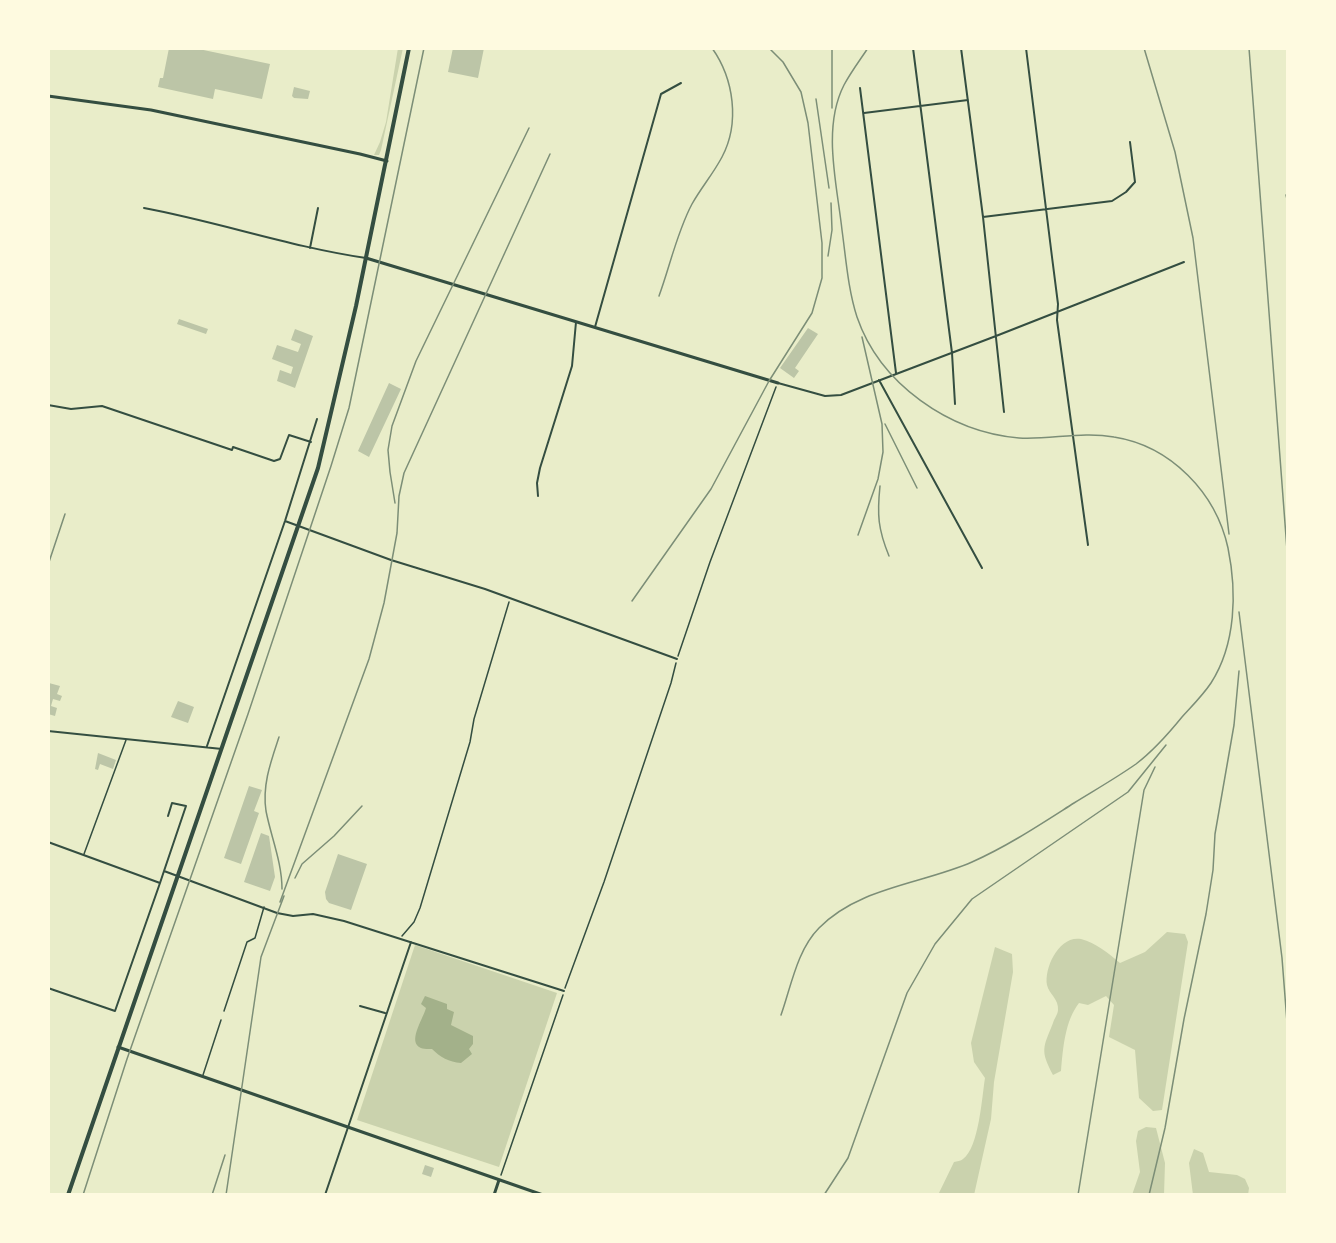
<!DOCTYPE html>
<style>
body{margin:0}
#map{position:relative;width:1336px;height:1243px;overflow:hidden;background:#e9edc9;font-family:"Crimson Pro",serif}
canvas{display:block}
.frame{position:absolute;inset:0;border:50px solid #fefae0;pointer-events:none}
</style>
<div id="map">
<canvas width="1336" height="1243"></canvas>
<div class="frame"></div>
</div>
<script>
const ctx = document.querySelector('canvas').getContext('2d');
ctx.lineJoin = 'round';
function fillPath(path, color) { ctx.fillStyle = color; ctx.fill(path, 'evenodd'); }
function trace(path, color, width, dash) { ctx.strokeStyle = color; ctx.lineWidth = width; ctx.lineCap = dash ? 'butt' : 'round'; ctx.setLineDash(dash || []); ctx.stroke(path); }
fillPath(new Path2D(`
 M 398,48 L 403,48 L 381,150 L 379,155 L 374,155 L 380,142 L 386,122 Z
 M 1167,932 L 1185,934 L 1188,942 L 1162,1110 L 1153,1111 L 1139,1098 L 1135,1050 L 1109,1037 L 1114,1005 L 1106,996 L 1088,1005 L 1079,1003 C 1065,1021 1063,1048 1061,1071 L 1053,1075 C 1040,1050 1043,1048 1053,1023 C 1054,1019 1058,1014 1058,1010 C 1059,999 1049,994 1047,985 C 1044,968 1059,935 1081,939 C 1096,943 1108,953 1120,963 L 1145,952 Z
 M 415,945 L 557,993 L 499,1167 L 357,1120 Z
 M 995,947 L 1012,954 L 1013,972 L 994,1082 L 991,1119 L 974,1195 L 938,1195 L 954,1162 C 957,1161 961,1161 963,1159 C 979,1148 982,1096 985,1078 L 974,1062 L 971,1043 Z
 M 1146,1127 L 1156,1128 L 1165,1163 L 1164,1195 L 1132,1195 L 1140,1172 L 1136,1141 L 1138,1131 Z
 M 1194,1149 L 1203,1153 L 1209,1172 L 1237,1175 L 1245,1179 L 1249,1188 L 1248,1195 L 1193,1195 L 1189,1163 Z`), '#cad2ad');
fillPath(new Path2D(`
 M 425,996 L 447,1004 L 447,1009 L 454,1012 L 451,1025 L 473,1036 L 473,1044 L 469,1049 L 472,1054 L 461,1063 C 449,1062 440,1057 432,1049 C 401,1051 422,1022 426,1008 L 421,1004 Z`), '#a3b18a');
fillPath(new Path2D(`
 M 169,48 L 194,48 L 270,64 L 262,99 L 215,89 L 213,99 L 158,87 L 160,78 L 163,78 Z
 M 453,48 L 484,48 L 478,78 L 448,72 Z
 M 294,87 L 310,91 L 308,99 L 294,98 L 292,96 Z
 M 179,319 L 208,329 L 206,334 L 177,324 Z
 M 808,328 L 818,334 L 795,368 L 799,371 L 794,378 L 780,368 Z
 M 295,329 L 313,336 L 295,388 L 277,381 L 280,370 L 291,374 L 293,367 L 272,359 L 277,345 L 298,352 L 301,344 L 291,340 Z
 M 389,383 L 401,389 L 369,457 L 358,451 Z
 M 49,683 L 60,686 L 57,694 L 62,696 L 60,701 L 53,699 L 51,706 L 57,708 L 55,716 L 48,714 Z
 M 178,701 L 194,707 L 188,723 L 171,717 Z
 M 98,753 L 116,760 L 113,769 L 100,764 L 98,770 L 95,769 Z
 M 249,786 L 262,790 L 254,811 L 259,813 L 241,864 L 224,858 Z
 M 261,833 L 269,836 L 275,877 L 270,891 L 244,882 Z
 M 338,854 L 367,864 L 351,910 L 329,903 L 326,899 L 325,892 Z
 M 425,1165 L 434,1168 L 431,1177 L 422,1174 Z`), '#bcc5a7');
trace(new Path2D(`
 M 678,656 L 710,562 L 776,387
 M 402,936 L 414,922 L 420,908 L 470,742 L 474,719 L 509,602
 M 565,988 L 604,882 L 671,683 L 676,663
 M 501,1175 L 563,995`), '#344e41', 1.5);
trace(new Path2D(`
 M 84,854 L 126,740
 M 224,1011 L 247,942 L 255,938 L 264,907
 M 203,1075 L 221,1020`), '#344e41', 1.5);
trace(new Path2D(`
 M 913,48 L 952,353 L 955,404
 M 961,48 L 983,217 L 1004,412
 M 1026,48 L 1052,257 L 1058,304 L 1057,320 L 1088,545
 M 860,88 L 896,373
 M 864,113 L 968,100
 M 144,208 C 219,222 291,247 366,258
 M 983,217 L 1112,201 L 1126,192 L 1135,182 L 1130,142
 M 310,248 L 318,208
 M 595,327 L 661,94 L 681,83
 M 879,380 L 982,568
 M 778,383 L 825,396 L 841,395 L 996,336 L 1184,262
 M 48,405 L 71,409 L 102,406 L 232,450 L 233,447 L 274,461 L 280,459 L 289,435 L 311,442
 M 538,496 L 537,483 L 540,468 L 572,366 L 576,322
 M 285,521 L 391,560 L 485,589 L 677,659
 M 48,731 L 222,749
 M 207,746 L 285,521 L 317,419
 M 48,842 L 160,883 L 164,871 L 277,913 L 293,916 L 313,914 L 344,921 L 564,991
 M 164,871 L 186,806 L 172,803 L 168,816
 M 48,988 L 115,1011 L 160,883
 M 360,1006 L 385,1013
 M 325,1195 L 411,942`), '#344e41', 2);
trace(new Path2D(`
 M 366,258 L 778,383
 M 118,1047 L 543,1195
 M 494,1195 L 499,1180`), '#344e41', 3);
trace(new Path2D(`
 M 48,96 L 151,110 L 360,154 L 387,161`), '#344e41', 3);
trace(new Path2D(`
 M 68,1195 L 318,468 L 356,306 L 409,48`), '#344e41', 4);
trace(new Path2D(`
 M 83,1195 L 127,1059 L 248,714 L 331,466 L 349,408 L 424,48`), '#7c8e77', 1.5);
trace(new Path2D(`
 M 832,48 L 832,108
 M 1144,48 L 1175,152 L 1193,238 L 1229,534
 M 1249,48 L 1288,563
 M 816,99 L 829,188
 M 1286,195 L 1288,203
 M 828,256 L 832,230 L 831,203
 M 659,296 C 670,266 677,232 692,204 C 701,188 713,174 722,157 C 740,123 734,79 712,48
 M 885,424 L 917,488
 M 880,486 C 877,515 878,529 889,556
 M 395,503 L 390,472 L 388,450 L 392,426 L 416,361 L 529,128
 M 858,535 L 878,479 L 883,452 L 882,424 L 862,337
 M 48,565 L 65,514
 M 632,601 L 711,489 L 769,381 L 812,313 L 822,278 L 822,243 L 808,123 L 801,92 L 783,62 L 769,48
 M 1239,612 L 1282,958 L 1288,1035
 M 279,737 C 271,761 262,785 266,811 C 271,837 282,862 282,889
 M 295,878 L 302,864 L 334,836 L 362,806
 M 280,902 L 369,659 L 384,603 L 397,533 L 399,496 L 404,473 L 550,154
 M 781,1015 C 791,987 797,950 819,928 C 859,887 922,884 972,862 C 1008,846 1041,824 1074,803 C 1095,790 1116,778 1136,764 C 1153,751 1169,733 1182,717 C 1192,706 1203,695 1211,683 C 1236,644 1237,592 1228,548 C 1216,493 1171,446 1114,437 C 1082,431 1050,440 1019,438 C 949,432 880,384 857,317 C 848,289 846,259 842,230 C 837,184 822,128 844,85 C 851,72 860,60 868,48
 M 212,1195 L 225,1155
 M 226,1195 L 261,957 L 284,896
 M 824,1195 L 848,1158 L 907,993 L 935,944 L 972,899 L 1128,792 L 1166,745
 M 1078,1195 L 1144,790 L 1155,767
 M 1149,1195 L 1165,1128 L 1184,1019 L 1206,914 L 1213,870 L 1215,834 L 1234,725 L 1239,671`), '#7c8e77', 1.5);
</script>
